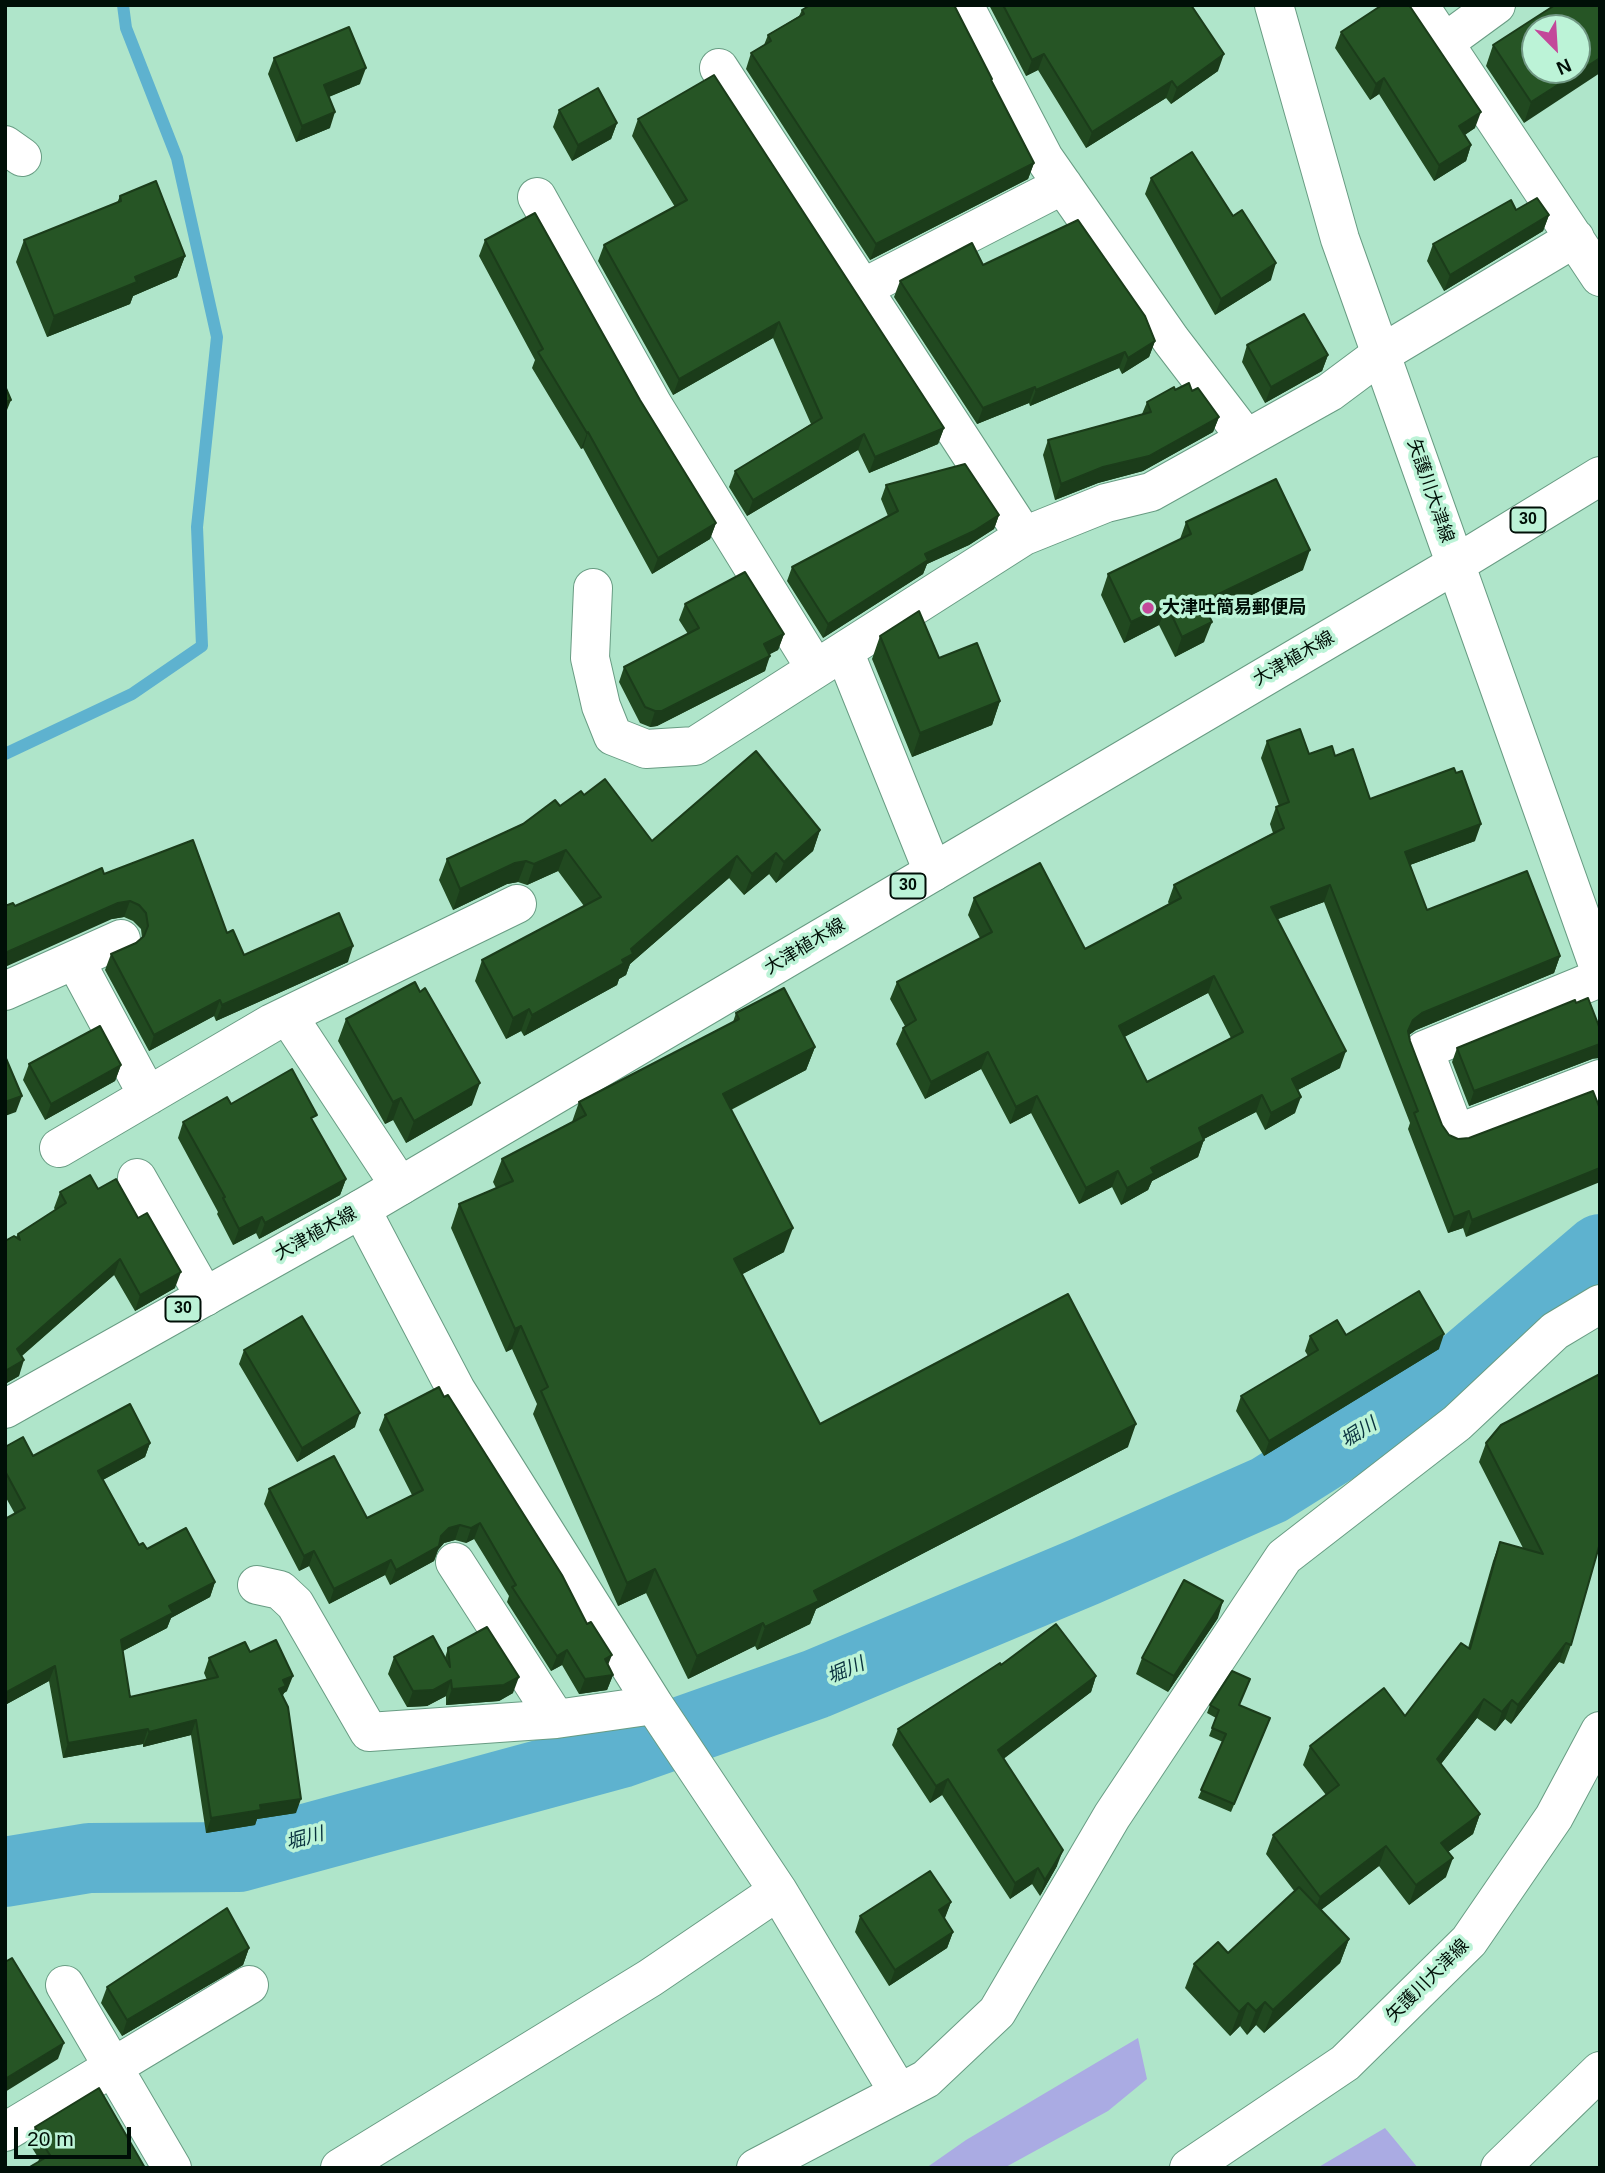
<!DOCTYPE html>
<meta charset="utf-8">
<style>
body{margin:0}
#map{position:relative;width:1605px;height:2173px;overflow:hidden;background:#afe5ca;font-family:Helvetica,sans-serif}
canvas{display:block}
.frame{position:absolute;inset:0;border:7px solid #000f07;pointer-events:none}
.north{position:absolute;left:1521px;top:14px;width:70px;height:70px;box-sizing:border-box;background:#bcf3d7;border:2px solid #719884;border-radius:50%;rotate:156deg;font-size:19px;font-weight:700;line-height:28px;text-align:center;color:#000f07}
.north::after{content:'';display:block;margin:auto;width:24px;height:32px;background:#c3489a;clip-path:polygon(50% 0,100% 100%,50% 72%,0 100%)}
.scale{position:absolute;left:14px;top:2127px;width:117px;height:32px;box-sizing:border-box;border:4px solid #000f07;border-top:0;padding-left:9px;font-size:21px;line-height:24px;white-space:nowrap;color:#000f07;-webkit-text-stroke:5px #bcf3d7;paint-order:stroke}
</style>
<div id="map">
<canvas width="1605" height="2173"></canvas>
<div class="frame"></div>
<div class="north">N</div>
<div class="scale">20 m</div>
</div>
<script>
const ctx = document.querySelector('canvas').getContext('2d');
ctx.lineJoin = 'round';
function fillPath(path, color) { ctx.fillStyle = color; ctx.fill(path, 'evenodd'); }
function trace(path, color, width, dash) { ctx.strokeStyle = color; ctx.lineWidth = width; ctx.lineCap = dash ? 'butt' : 'round'; ctx.setLineDash(dash || []); ctx.stroke(path); }
function drawText(font, color, halo, rows, align = 'center') {
  ctx.font = font + ' Helvetica,"Noto Sans JP",sans-serif'; ctx.lineWidth = 7; ctx.setLineDash([]); ctx.textBaseline = 'middle'; ctx.strokeStyle = halo; ctx.fillStyle = color; for (const [text, x, y, turn = 0] of rows) {
    ctx.save(); ctx.translate(x, y); ctx.rotate((+turn || 0) * Math.PI / 180); ctx.textAlign = isNaN(turn) ? turn : align; if (halo) ctx.strokeText(text, 0, 0); ctx.fillText(text, 0, 0); ctx.restore();
  }
}
fillPath(new Path2D(`
 M 1138,2038 L 1147,2079 L 1108,2111 L 1004,2168 L 926,2168 L 966,2140 Z
 M 1385,2128 L 1418,2168 L 1317,2168 Z`), '#aaabe3');
trace(new Path2D(`
 M 5,754 L 132,694 L 202,646 L 197,527 L 217,337 L 177,158 L 126,28 L 123,5`), '#5eb2cf', 12);
trace(new Path2D(`
 M 5,1872 L 89,1858 L 239,1857 L 621,1753 L 816,1684 L 1086,1571 L 1269,1490 L 1452,1375 L 1600,1249`), '#5eb2cf', 70);
const minor = new Path2D(`
 M 964,5 L 1044,158 L 1171,340 L 1246,438
 M 1419,5 L 1600,277
 M 1444,43 L 1496,5
 M 719,68 L 1024,536
 M 5,145 L 22,157
 M 537,197 L 653,405 L 815,668
 M 861,289 L 1063,185
 M 593,588 L 590,658 L 601,706 L 613,736 L 646,749 L 695,746 L 1024,536 L 1106,503 L 1151,492 L 1330,392 L 1381,354 L 1575,238
 M 844,651 L 933,872
 M 75,960 L 148,1096
 M 1600,978 L 1424,1050 L 1456,1134 L 1600,1079
 M 5,991 L 121,939
 M 288,1016 L 400,1186
 M 59,1148 L 272,1023 L 517,904
 M 137,1178 L 205,1297
 M 361,1209 L 456,1390 L 654,1705 L 778,1891 L 899,2093
 M 455,1562 L 556,1719 L 654,1705
 M 257,1585 L 280,1590 L 295,1604 L 369,1732 L 556,1719
 M 65,1985 L 172,2168
 M 5,2132 L 249,1985
 M 340,2168 L 650,1978 L 778,1891
 M 756,2168 L 926,2079 L 997,2012 L 1112,1816 L 1284,1557 L 1457,1423 L 1555,1331 L 1600,1304
 M 1500,2168 L 1600,2071`);
const major = new Path2D(`
 M 1274,5 L 1340,239 L 1600,971
 M 5,1409 L 361,1209 L 1456,564 L 1600,476
 M 1189,2168 L 1345,2063 L 1469,1941 L 1554,1817 L 1600,1731`);
trace(minor, '#689c83', 40);
trace(major, '#689c83', 40);
trace(minor, '#fff', 38);
trace(major, '#fff', 38);
fillPath(new Path2D(`
 M 989,5 L 1191,5 L 1218,71 L 1171,104 L 1166,98 L 1086,148 L 1038,70 L 1026,76 Z
 M 1600,5 L 1524,123 L 1486,66 L 1493,45 Z
 M 802,10 L 991,82 L 1034,163 L 1028,179 L 870,260 L 746,69 L 751,53 L 764,45 L 768,35 L 799,16 Z
 M 1341,32 L 1475,128 L 1465,135 L 1471,145 L 1466,161 L 1434,181 L 1379,94 L 1370,100 L 1335,48 Z
 M 274,58 L 360,84 L 329,97 L 330,128 L 296,142 L 268,74 Z
 M 559,110 L 617,123 L 611,139 L 572,161 L 553,127 Z
 M 638,119 L 944,428 L 938,444 L 869,473 L 858,450 L 747,516 L 729,487 L 735,471 L 811,424 L 773,338 L 673,395 L 598,261 L 604,245 L 675,207 L 632,136 Z
 M 1151,178 L 1233,216 L 1271,280 L 1215,315 L 1145,194 Z
 M 120,196 L 185,256 L 177,277 L 133,296 L 130,304 L 47,337 L 16,262 L 24,240 L 117,203 Z
 M 1516,210 L 1549,215 L 1543,231 L 1444,291 L 1427,261 L 1433,244 Z
 M 485,240 L 640,400 L 716,523 L 710,539 L 652,574 L 583,448 L 581,449 L 532,368 L 535,360 L 479,256 Z
 M 983,265 L 1155,341 L 1149,357 L 1122,374 L 1119,368 L 1030,406 L 1029,403 L 977,424 L 894,297 L 900,281 Z
 M 1247,345 L 1328,355 L 1322,371 L 1265,403 L 1242,362 Z
 M 1175,390 L 1192,391 L 1219,417 L 1213,432 L 1143,471 L 1098,483 L 1055,500 L 1043,455 L 1048,440 L 1142,414 L 1147,402 Z
 M 886,485 L 999,515 L 994,529 L 969,545 L 927,564 L 923,574 L 823,638 L 787,581 L 792,567 L 888,516 L 881,499 Z
 M 1186,522 L 1303,570 L 1209,616 L 1204,642 L 1175,657 L 1159,625 L 1124,643 L 1101,595 L 1108,574 L 1180,539 Z
 M 685,604 L 784,634 L 778,650 L 769,654 L 765,671 L 657,726 L 650,727 L 640,723 L 619,682 L 624,667 L 688,634 L 679,620 Z
 M 880,636 L 939,658 L 1000,701 L 992,725 L 912,757 L 872,659 Z
 M 1267,741 L 1309,754 L 1335,756 L 1370,799 L 1475,841 L 1410,865 L 1427,910 L 1560,956 L 1554,973 L 1416,1030 L 1409,1035 L 1410,1041 L 1442,1125 L 1449,1135 L 1458,1139 L 1469,1138 L 1593,1091 L 1466,1237 L 1463,1228 L 1448,1233 L 1408,1129 L 1410,1123 L 1324,902 L 1277,919 L 1340,1068 L 1298,1090 L 1295,1113 L 1265,1130 L 1256,1112 L 1204,1139 L 1198,1157 L 1152,1181 L 1148,1190 L 1121,1205 L 1112,1187 L 1079,1204 L 1031,1113 L 1010,1124 L 981,1069 L 925,1099 L 896,1044 L 903,1028 L 905,1026 L 890,999 L 897,982 L 980,938 L 968,915 L 974,898 L 1085,949 L 1169,904 L 1168,902 L 1174,885 L 1273,833 L 1270,824 L 1276,807 L 1279,806 L 1261,758 ZM 1208,993 L 1231,1038 L 1147,1082 L 1124,1037 Z
 M 584,795 L 652,841 L 820,830 L 813,851 L 776,883 L 769,874 L 744,895 L 729,878 L 630,964 L 626,975 L 619,979 L 617,985 L 524,1036 L 521,1031 L 506,1039 L 475,981 L 482,960 L 584,906 L 558,871 L 527,885 L 518,882 L 507,884 L 453,910 L 439,880 L 447,859 Z
 M 104,874 L 227,933 L 244,955 L 348,962 L 216,1021 L 214,1016 L 149,1051 L 105,970 L 111,954 L 136,943 L 142,938 L 141,929 L 133,921 L 124,917 L 112,919 L 15,906 Z
 M 1576,1003 L 1592,1059 L 1469,1106 L 1452,1062 L 1457,1048 Z
 M 736,1013 L 815,1047 L 806,1070 L 731,1110 L 784,1252 L 742,1274 L 820,1424 L 1128,1447 L 816,1609 L 810,1624 L 757,1650 L 755,1646 L 688,1679 L 646,1593 L 618,1606 L 533,1414 L 537,1404 L 512,1349 L 506,1352 L 451,1228 L 459,1204 L 496,1188 L 493,1182 L 502,1159 L 572,1122 L 579,1102 L 733,1022 Z
 M 346,1019 L 472,1105 L 406,1143 L 393,1120 L 385,1124 L 338,1041 Z
 M 29,1064 L 121,1065 L 115,1081 L 45,1120 L 23,1080 Z
 M 231,1104 L 314,1123 L 346,1179 L 340,1195 L 259,1239 L 256,1233 L 233,1245 L 217,1214 L 218,1212 L 178,1138 L 183,1122 Z
 M 98,1189 L 175,1288 L 135,1311 L 114,1275 L 22,1356 L 19,1376 L 5,1384 L 5,1241 L 16,1237 L 18,1234 L 55,1210 L 54,1208 L 60,1192 Z
 M 1346,1335 L 1439,1349 L 1264,1456 L 1236,1411 L 1241,1396 L 1308,1356 L 1305,1351 L 1310,1336 Z
 M 244,1350 L 355,1427 L 297,1462 L 239,1364 Z
 M 444,1397 L 608,1665 L 613,1675 L 607,1690 L 579,1694 L 562,1665 L 551,1671 L 507,1602 L 509,1596 L 474,1539 L 466,1543 L 455,1540 L 444,1543 L 438,1550 L 434,1561 L 390,1585 L 385,1575 L 329,1604 L 309,1566 L 299,1571 L 264,1504 L 269,1489 L 367,1518 L 412,1495 L 379,1430 L 385,1415 Z
 M 1501,1425 L 1571,1645 L 1564,1664 L 1559,1662 L 1511,1724 L 1505,1719 L 1495,1731 L 1477,1718 L 1441,1764 L 1480,1814 L 1473,1834 L 1448,1852 L 1446,1877 L 1409,1905 L 1379,1866 L 1321,1910 L 1349,1939 L 1340,1963 L 1264,2033 L 1256,2025 L 1247,2035 L 1240,2026 L 1230,2036 L 1185,1988 L 1194,1964 L 1228,1953 L 1295,1892 L 1266,1854 L 1273,1835 L 1326,1795 L 1303,1765 L 1310,1746 L 1405,1716 L 1468,1648 L 1493,1561 L 1500,1542 L 1523,1548 L 1479,1462 L 1486,1443 Z
 M 150,1443 L 145,1457 L 103,1480 L 139,1545 L 215,1582 L 210,1597 L 171,1618 L 167,1628 L 123,1651 L 130,1697 L 207,1680 L 204,1673 L 209,1658 L 250,1652 L 287,1691 L 284,1693 L 282,1696 L 296,1813 L 257,1819 L 255,1825 L 206,1833 L 191,1735 L 143,1747 L 143,1744 L 63,1758 L 49,1681 L 5,1705 L 5,1519 L 15,1514 L 5,1496 L 5,1447 L 33,1456 Z
 M 1218,1618 L 1168,1692 L 1136,1674 L 1142,1658 Z
 M 448,1648 L 513,1693 L 499,1701 L 446,1705 L 446,1696 L 427,1706 L 407,1707 L 388,1674 L 394,1657 L 445,1658 Z
 M 1001,1665 L 1096,1676 L 1091,1692 L 1004,1758 L 1057,1866 L 1040,1896 L 1032,1884 L 1010,1899 L 942,1795 L 930,1803 L 892,1745 L 898,1729 Z
 M 1210,1705 L 1239,1705 L 1267,1726 L 1231,1812 L 1198,1798 L 1223,1742 L 1209,1736 L 1216,1718 L 1207,1713 Z
 M 951,1902 L 944,1919 L 953,1932 L 947,1948 L 889,1986 L 855,1932 L 860,1916 Z
 M 249,1948 L 243,1965 L 122,2036 L 101,2003 L 107,1987 Z
 M 35,2127 L 145,2168 L 38,2162 L 39,2159 L 29,2143 Z`), '#214920');
fillPath(new Path2D(`
 M 1044,54 L 1038,70 L 1026,76 L 1032,60 Z
 M 1224,54 L 1218,71 L 1171,104 L 1177,88 Z
 M 1600,58 L 1600,73 L 1524,123 L 1531,102 Z
 M 366,68 L 360,84 L 318,101 L 324,85 Z
 M 1384,78 L 1379,94 L 1370,100 L 1376,84 Z
 M 1172,81 L 1166,98 L 1086,148 L 1092,132 Z
 M 335,112 L 330,128 L 296,142 L 302,126 Z
 M 1481,112 L 1475,128 L 1453,142 L 1459,126 Z
 M 617,123 L 611,139 L 572,161 L 578,145 Z
 M 1471,145 L 1466,161 L 1434,181 L 1439,165 Z
 M 1034,163 L 1028,179 L 870,260 L 876,244 Z
 M 1549,215 L 1543,231 L 1444,291 L 1450,275 Z
 M 185,256 L 177,277 L 133,296 L 130,304 L 47,337 L 54,316 L 135,277 Z
 M 1276,263 L 1271,280 L 1215,315 L 1221,299 Z
 M 779,322 L 773,338 L 673,395 L 679,379 Z
 M 1155,341 L 1149,357 L 1122,374 L 1128,358 Z
 M 1125,352 L 1119,368 L 1030,406 L 1036,390 Z
 M 1328,355 L 1322,371 L 1265,403 L 1271,387 Z
 M 1035,387 L 1029,403 L 977,424 L 983,408 Z
 M 11,400 L 5,415 L 5,402 Z
 M 1219,417 L 1213,432 L 1143,471 L 1098,483 L 1055,500 L 1061,484 Z
 M 944,428 L 938,444 L 869,473 L 875,457 Z
 M 588,432 L 583,448 L 581,449 L 587,433 Z
 M 864,434 L 858,450 L 747,516 L 753,500 Z
 M 999,515 L 994,529 L 969,545 L 927,564 L 923,574 L 823,638 L 828,624 L 925,554 Z
 M 716,523 L 710,539 L 652,574 L 658,558 Z
 M 1310,550 L 1303,570 L 1195,622 L 1202,602 Z
 M 1167,605 L 1159,625 L 1124,643 L 1131,622 Z
 M 1212,622 L 1204,642 L 1175,657 L 1182,637 Z
 M 784,634 L 778,650 L 759,660 L 764,644 Z
 M 770,656 L 765,671 L 657,726 L 650,727 L 655,711 Z
 M 1000,701 L 992,725 L 912,757 L 920,733 Z
 M 1481,824 L 1475,841 L 1399,869 L 1405,852 Z
 M 820,830 L 813,851 L 776,883 L 784,862 Z
 M 566,850 L 558,871 L 527,885 L 534,864 Z
 M 776,853 L 769,874 L 744,895 L 752,874 Z
 M 737,856 L 729,878 L 630,964 L 626,975 L 619,979 L 617,985 L 524,1036 L 532,1015 L 622,960 L 631,949 Z
 M 526,861 L 518,882 L 507,884 L 453,910 L 460,889 L 515,863 Z
 M 1330,885 L 1324,902 L 1265,924 L 1271,907 Z
 M 130,901 L 124,917 L 112,919 L 5,967 L 5,953 L 118,903 Z
 M 353,946 L 348,962 L 216,1021 L 222,1005 Z
 M 1560,956 L 1554,973 L 1416,1030 L 1406,1037 L 1413,1020 L 1422,1013 Z
 M 1214,976 L 1208,993 L 1113,1043 L 1119,1026 Z
 M 220,1000 L 214,1016 L 149,1051 L 154,1035 Z
 M 529,1009 L 521,1031 L 506,1039 L 513,1018 Z
 M 1597,1044 L 1600,1044 L 1600,1058 L 1592,1059 L 1469,1106 L 1474,1091 Z
 M 815,1047 L 806,1070 L 714,1118 L 723,1094 Z
 M 1346,1051 L 1340,1068 L 1286,1096 L 1292,1079 Z
 M 988,1052 L 981,1069 L 925,1099 L 931,1082 Z
 M 121,1065 L 115,1081 L 45,1120 L 51,1104 Z
 M 480,1083 L 472,1105 L 406,1143 L 414,1121 Z
 M 1262,1095 L 1256,1112 L 1192,1145 L 1199,1128 Z
 M 22,1096 L 16,1112 L 5,1116 L 5,1102 Z
 M 1037,1096 L 1031,1113 L 1010,1124 L 1016,1107 Z
 M 1301,1097 L 1295,1113 L 1265,1130 L 1271,1113 Z
 M 401,1098 L 393,1120 L 385,1124 L 393,1102 Z
 M 1204,1140 L 1198,1157 L 1152,1181 L 1148,1190 L 1121,1205 L 1127,1188 L 1151,1168 Z
 M 1600,1168 L 1600,1182 L 1466,1237 L 1472,1220 Z
 M 1118,1171 L 1112,1187 L 1079,1204 L 1086,1188 Z
 M 346,1179 L 340,1195 L 259,1239 L 265,1223 Z
 M 1469,1211 L 1463,1228 L 1448,1233 L 1454,1217 Z
 M 262,1217 L 256,1233 L 233,1245 L 239,1229 Z
 M 793,1228 L 784,1252 L 726,1283 L 734,1259 Z
 M 120,1259 L 114,1275 L 11,1365 L 17,1349 Z
 M 181,1272 L 175,1288 L 135,1311 L 140,1295 Z
 M 521,1326 L 512,1349 L 506,1352 L 515,1329 Z
 M 1444,1334 L 1439,1349 L 1264,1456 L 1269,1441 Z
 M 24,1360 L 19,1376 L 5,1384 L 5,1371 Z
 M 360,1413 L 355,1427 L 297,1462 L 302,1448 Z
 M 1136,1424 L 1128,1447 L 816,1609 L 810,1624 L 757,1650 L 765,1627 L 814,1591 Z
 M 150,1443 L 145,1457 L 93,1485 L 98,1471 Z
 M 480,1523 L 474,1539 L 466,1543 L 471,1528 Z
 M 460,1525 L 455,1540 L 444,1543 L 438,1550 L 434,1561 L 390,1585 L 396,1570 L 441,1536 L 449,1528 Z
 M 314,1551 L 309,1566 L 299,1571 L 304,1556 Z
 M 391,1560 L 385,1575 L 329,1604 L 334,1589 Z
 M 655,1569 L 646,1593 L 618,1606 L 627,1583 Z
 M 215,1582 L 210,1597 L 171,1618 L 167,1628 L 115,1655 L 121,1640 L 169,1606 Z
 M 1223,1601 L 1218,1618 L 1168,1692 L 1174,1676 Z
 M 763,1623 L 755,1646 L 688,1679 L 697,1656 Z
 M 1566,1643 L 1559,1662 L 1511,1724 L 1518,1705 Z
 M 567,1650 L 562,1665 L 551,1671 L 557,1656 Z
 M 612,1655 L 606,1670 L 605,1659 Z
 M 55,1666 L 49,1681 L 5,1705 L 5,1693 Z
 M 613,1675 L 607,1690 L 579,1694 L 585,1679 Z
 M 293,1676 L 287,1691 L 284,1693 L 281,1700 L 274,1704 L 283,1680 Z
 M 1096,1676 L 1091,1692 L 993,1767 L 998,1750 Z
 M 519,1677 L 513,1693 L 499,1701 L 446,1705 L 452,1689 Z
 M 451,1680 L 446,1696 L 427,1706 L 407,1707 L 413,1691 Z
 M 1484,1699 L 1477,1718 L 1430,1778 L 1437,1759 Z
 M 1512,1700 L 1505,1719 L 1495,1731 L 1502,1712 Z
 M 196,1720 L 191,1735 L 143,1747 L 149,1732 Z
 M 148,1729 L 143,1744 L 63,1758 L 68,1743 Z
 M 948,1779 L 942,1795 L 930,1803 L 936,1786 Z
 M 301,1799 L 296,1813 L 257,1819 L 255,1825 L 206,1833 L 211,1818 L 260,1805 Z
 M 1480,1814 L 1473,1834 L 1434,1862 L 1441,1843 Z
 M 1386,1846 L 1379,1866 L 1313,1916 L 1320,1897 Z
 M 1063,1850 L 1057,1866 L 1040,1896 L 1045,1880 Z
 M 1453,1858 L 1446,1877 L 1409,1905 L 1416,1885 Z
 M 1038,1868 L 1032,1884 L 1010,1899 L 1015,1883 Z
 M 951,1902 L 945,1918 L 933,1926 L 939,1910 Z
 M 953,1932 L 947,1948 L 889,1986 L 895,1970 Z
 M 1349,1939 L 1340,1963 L 1264,2033 L 1273,2010 Z
 M 249,1948 L 243,1965 L 122,2036 L 127,2020 Z
 M 1265,2002 L 1256,2025 L 1247,2035 L 1256,2011 Z
 M 1248,2003 L 1240,2026 L 1230,2036 L 1239,2012 Z
 M 64,2043 L 58,2059 L 5,2092 L 5,2079 Z`), '#1b3c1a');
const building = new Path2D(`
 M 810,5 L 954,5 L 992,79 L 991,80 L 1034,163 L 876,244 L 751,53 L 771,41 L 768,35 L 804,14 L 802,10 Z
 M 1003,5 L 1191,5 L 1224,54 L 1177,88 L 1172,81 L 1092,132 L 1044,54 L 1032,60 Z
 M 1382,5 L 1409,5 L 1481,112 L 1459,126 L 1471,145 L 1439,165 L 1384,78 L 1376,84 L 1341,32 Z
 M 1555,5 L 1600,5 L 1600,58 L 1531,102 L 1493,45 ZM 1535,28 L 1577,28 L 1577,70 L 1535,70 Z
 M 349,27 L 366,68 L 324,85 L 335,112 L 302,126 L 274,58 Z
 M 714,75 L 944,428 L 875,457 L 864,434 L 753,500 L 735,471 L 822,418 L 779,322 L 679,379 L 604,245 L 687,200 L 638,119 Z
 M 598,88 L 617,123 L 578,145 L 559,110 Z
 M 1192,152 L 1233,216 L 1242,210 L 1276,263 L 1221,299 L 1151,178 Z
 M 156,181 L 185,256 L 135,277 L 137,282 L 54,316 L 24,240 L 121,201 L 120,196 Z
 M 1537,198 L 1549,215 L 1450,275 L 1433,244 L 1511,200 L 1516,210 Z
 M 535,213 L 640,400 L 716,523 L 658,558 L 588,432 L 587,433 L 538,352 L 543,349 L 485,240 Z
 M 1078,220 L 1145,316 L 1155,341 L 1128,358 L 1125,352 L 1036,390 L 1035,387 L 983,408 L 900,281 L 972,243 L 983,265 Z
 M 1304,314 L 1328,355 L 1271,387 L 1247,345 Z
 M 1189,383 L 1192,391 L 1198,388 L 1219,417 L 1149,456 L 1103,467 L 1061,484 L 1048,440 L 1151,412 L 1147,402 L 1174,387 L 1175,390 Z
 M 5,386 L 11,400 L 5,402 Z
 M 965,464 L 999,515 L 974,531 L 925,554 L 928,560 L 828,624 L 792,567 L 898,511 L 886,485 Z
 M 1276,479 L 1310,550 L 1202,602 L 1212,622 L 1182,637 L 1167,605 L 1131,622 L 1108,574 L 1191,534 L 1186,522 Z
 M 745,572 L 784,634 L 764,644 L 770,656 L 662,711 L 655,711 L 645,707 L 624,667 L 699,628 L 685,604 Z
 M 919,611 L 939,658 L 977,643 L 1000,701 L 920,733 L 880,636 Z
 M 1300,729 L 1309,754 L 1332,746 L 1335,756 L 1353,749 L 1370,799 L 1454,768 L 1456,773 L 1462,771 L 1481,824 L 1405,852 L 1427,910 L 1527,871 L 1560,956 L 1422,1013 L 1413,1020 L 1408,1031 L 1410,1041 L 1442,1125 L 1449,1135 L 1458,1139 L 1469,1138 L 1593,1091 L 1600,1109 L 1600,1168 L 1472,1220 L 1469,1211 L 1454,1217 L 1414,1113 L 1418,1111 L 1330,885 L 1271,907 L 1346,1051 L 1292,1079 L 1301,1097 L 1271,1113 L 1262,1095 L 1199,1128 L 1204,1140 L 1151,1168 L 1154,1173 L 1127,1188 L 1118,1171 L 1086,1188 L 1037,1096 L 1016,1107 L 988,1052 L 931,1082 L 903,1028 L 916,1020 L 897,982 L 992,932 L 974,898 L 1040,863 L 1085,949 L 1181,898 L 1174,885 L 1284,828 L 1276,807 L 1289,802 L 1267,741 ZM 1214,976 L 1243,1032 L 1147,1082 L 1119,1026 Z
 M 756,751 L 820,830 L 784,862 L 776,853 L 752,874 L 737,856 L 631,949 L 633,954 L 622,960 L 624,963 L 532,1015 L 529,1009 L 513,1018 L 482,960 L 601,897 L 566,850 L 534,864 L 526,861 L 515,863 L 460,889 L 447,859 L 523,824 L 555,800 L 560,806 L 581,791 L 584,795 L 605,779 L 652,841 Z
 M 193,840 L 227,933 L 233,930 L 244,955 L 339,913 L 353,946 L 222,1005 L 220,1000 L 154,1035 L 111,954 L 136,943 L 144,936 L 148,926 L 146,913 L 139,905 L 130,901 L 118,903 L 5,953 L 5,906 L 13,903 L 15,906 L 102,868 L 104,874 Z
 M 415,982 L 420,992 L 425,988 L 480,1083 L 414,1121 L 401,1098 L 393,1102 L 346,1019 Z
 M 784,988 L 815,1047 L 723,1094 L 793,1228 L 734,1259 L 820,1424 L 1068,1294 L 1136,1424 L 814,1591 L 819,1601 L 765,1627 L 763,1623 L 697,1656 L 655,1569 L 627,1583 L 541,1391 L 548,1387 L 521,1326 L 515,1329 L 459,1204 L 513,1181 L 502,1159 L 586,1115 L 579,1102 L 739,1019 L 736,1013 Z
 M 1588,998 L 1600,1029 L 1600,1044 L 1474,1091 L 1457,1048 L 1575,1000 L 1576,1003 Z
 M 100,1026 L 121,1065 L 51,1104 L 29,1064 Z
 M 5,1056 L 22,1096 L 5,1102 Z
 M 292,1069 L 317,1115 L 311,1118 L 346,1179 L 265,1223 L 262,1217 L 239,1229 L 223,1198 L 225,1197 L 183,1122 L 227,1097 L 231,1104 Z
 M 90,1175 L 98,1189 L 116,1179 L 138,1218 L 147,1213 L 181,1272 L 140,1295 L 120,1259 L 17,1349 L 24,1360 L 5,1371 L 5,1241 L 14,1236 L 20,1240 L 18,1234 L 66,1203 L 60,1192 Z
 M 1419,1291 L 1444,1334 L 1269,1441 L 1241,1396 L 1318,1350 L 1310,1336 L 1337,1320 L 1346,1335 Z
 M 302,1316 L 360,1413 L 302,1448 L 244,1350 Z
 M 1600,1374 L 1600,1543 L 1571,1645 L 1566,1643 L 1518,1705 L 1512,1700 L 1502,1712 L 1484,1699 L 1437,1759 L 1480,1814 L 1441,1843 L 1453,1858 L 1416,1885 L 1386,1846 L 1320,1897 L 1273,1835 L 1339,1785 L 1310,1746 L 1384,1688 L 1405,1716 L 1461,1643 L 1470,1649 L 1500,1542 L 1543,1554 L 1486,1443 L 1501,1425 Z
 M 439,1387 L 444,1397 L 448,1395 L 562,1575 L 587,1624 L 591,1622 L 612,1655 L 605,1659 L 613,1675 L 585,1679 L 567,1650 L 557,1656 L 512,1587 L 516,1585 L 480,1523 L 471,1528 L 460,1525 L 449,1528 L 441,1536 L 439,1546 L 396,1570 L 391,1560 L 334,1589 L 314,1551 L 304,1556 L 269,1489 L 334,1456 L 367,1518 L 423,1490 L 385,1415 Z
 M 130,1404 L 150,1443 L 98,1471 L 139,1545 L 143,1543 L 147,1549 L 186,1528 L 215,1582 L 169,1606 L 173,1613 L 121,1640 L 130,1697 L 218,1677 L 209,1658 L 245,1642 L 250,1652 L 276,1640 L 293,1676 L 283,1680 L 286,1686 L 279,1689 L 288,1707 L 301,1799 L 260,1805 L 261,1810 L 211,1818 L 196,1720 L 149,1732 L 148,1729 L 68,1743 L 55,1666 L 5,1693 L 5,1519 L 25,1508 L 5,1471 L 5,1447 L 23,1437 L 33,1456 Z
 M 1184,1580 L 1223,1601 L 1174,1676 L 1142,1658 Z
 M 1056,1624 L 1096,1676 L 998,1750 L 1063,1850 L 1045,1880 L 1038,1868 L 1015,1883 L 948,1779 L 936,1786 L 898,1729 L 1000,1663 L 1001,1665 Z
 M 487,1627 L 519,1677 L 504,1685 L 452,1689 L 451,1680 L 433,1690 L 413,1691 L 394,1657 L 433,1636 L 450,1667 L 448,1648 Z
 M 1232,1671 L 1250,1679 L 1239,1705 L 1270,1718 L 1234,1804 L 1201,1790 L 1226,1734 L 1212,1728 L 1219,1710 L 1210,1705 Z
 M 930,1871 L 951,1902 L 939,1910 L 953,1932 L 895,1970 L 860,1916 Z
 M 1299,1887 L 1349,1939 L 1273,2010 L 1265,2002 L 1256,2011 L 1248,2003 L 1239,2012 L 1194,1964 L 1218,1942 L 1228,1953 Z
 M 227,1908 L 249,1948 L 127,2020 L 107,1987 Z
 M 12,1958 L 64,2043 L 5,2079 L 5,1962 Z
 M 99,2088 L 145,2168 L 28,2168 L 50,2155 L 44,2146 L 46,2144 L 35,2127 Z`);
fillPath(building, '#265525');
trace(building, '#1b3c1a', 2);
for (const [x, y, r, color] of [
 [1148,608,7,"#c3489a"]
]) { const dot = new Path2D(); dot.arc(x, y, r, 0, 2 * Math.PI); ctx.fillStyle = color; ctx.fill(dot); trace(dot, '#bcf3d7', 2.5); }
for (const [x, y, w] of [
 [1528,520,35],
 [908,886,35],
 [183,1309,35]
]) { const box = new Path2D(); box.roundRect(x - w / 2, y - 12.5, w, 25, 5); ctx.fillStyle = '#bcf3d7'; ctx.fill(box); trace(box, '#000f07', 2); }
drawText('bold 16px', '#000f07', null, [
 ["30",1528,520],
 ["30",908,886],
 ["30",183,1309]
]);
drawText('18px', '#000f07', '#bcf3d7', [
 ["矢護川大津線",1430,491,71],
 ["大津植木線",1294,659,-30],
 ["大津植木線",805,947,-31],
 ["大津植木線",316,1234,-29],
 ["矢護川大津線",1428,1981,-45]
]);
drawText('bold 18px', '#000f07', '#bcf3d7', [
 ["大津吐簡易郵便局",1162,608]
], 'left');
drawText('italic 19px', '#0a323f', '#bcf3d7', [
 ["堀川",1359,1433,-32],
 ["堀川",846,1671,-23],
 ["堀川",305,1839,-15]
]);
</script>
